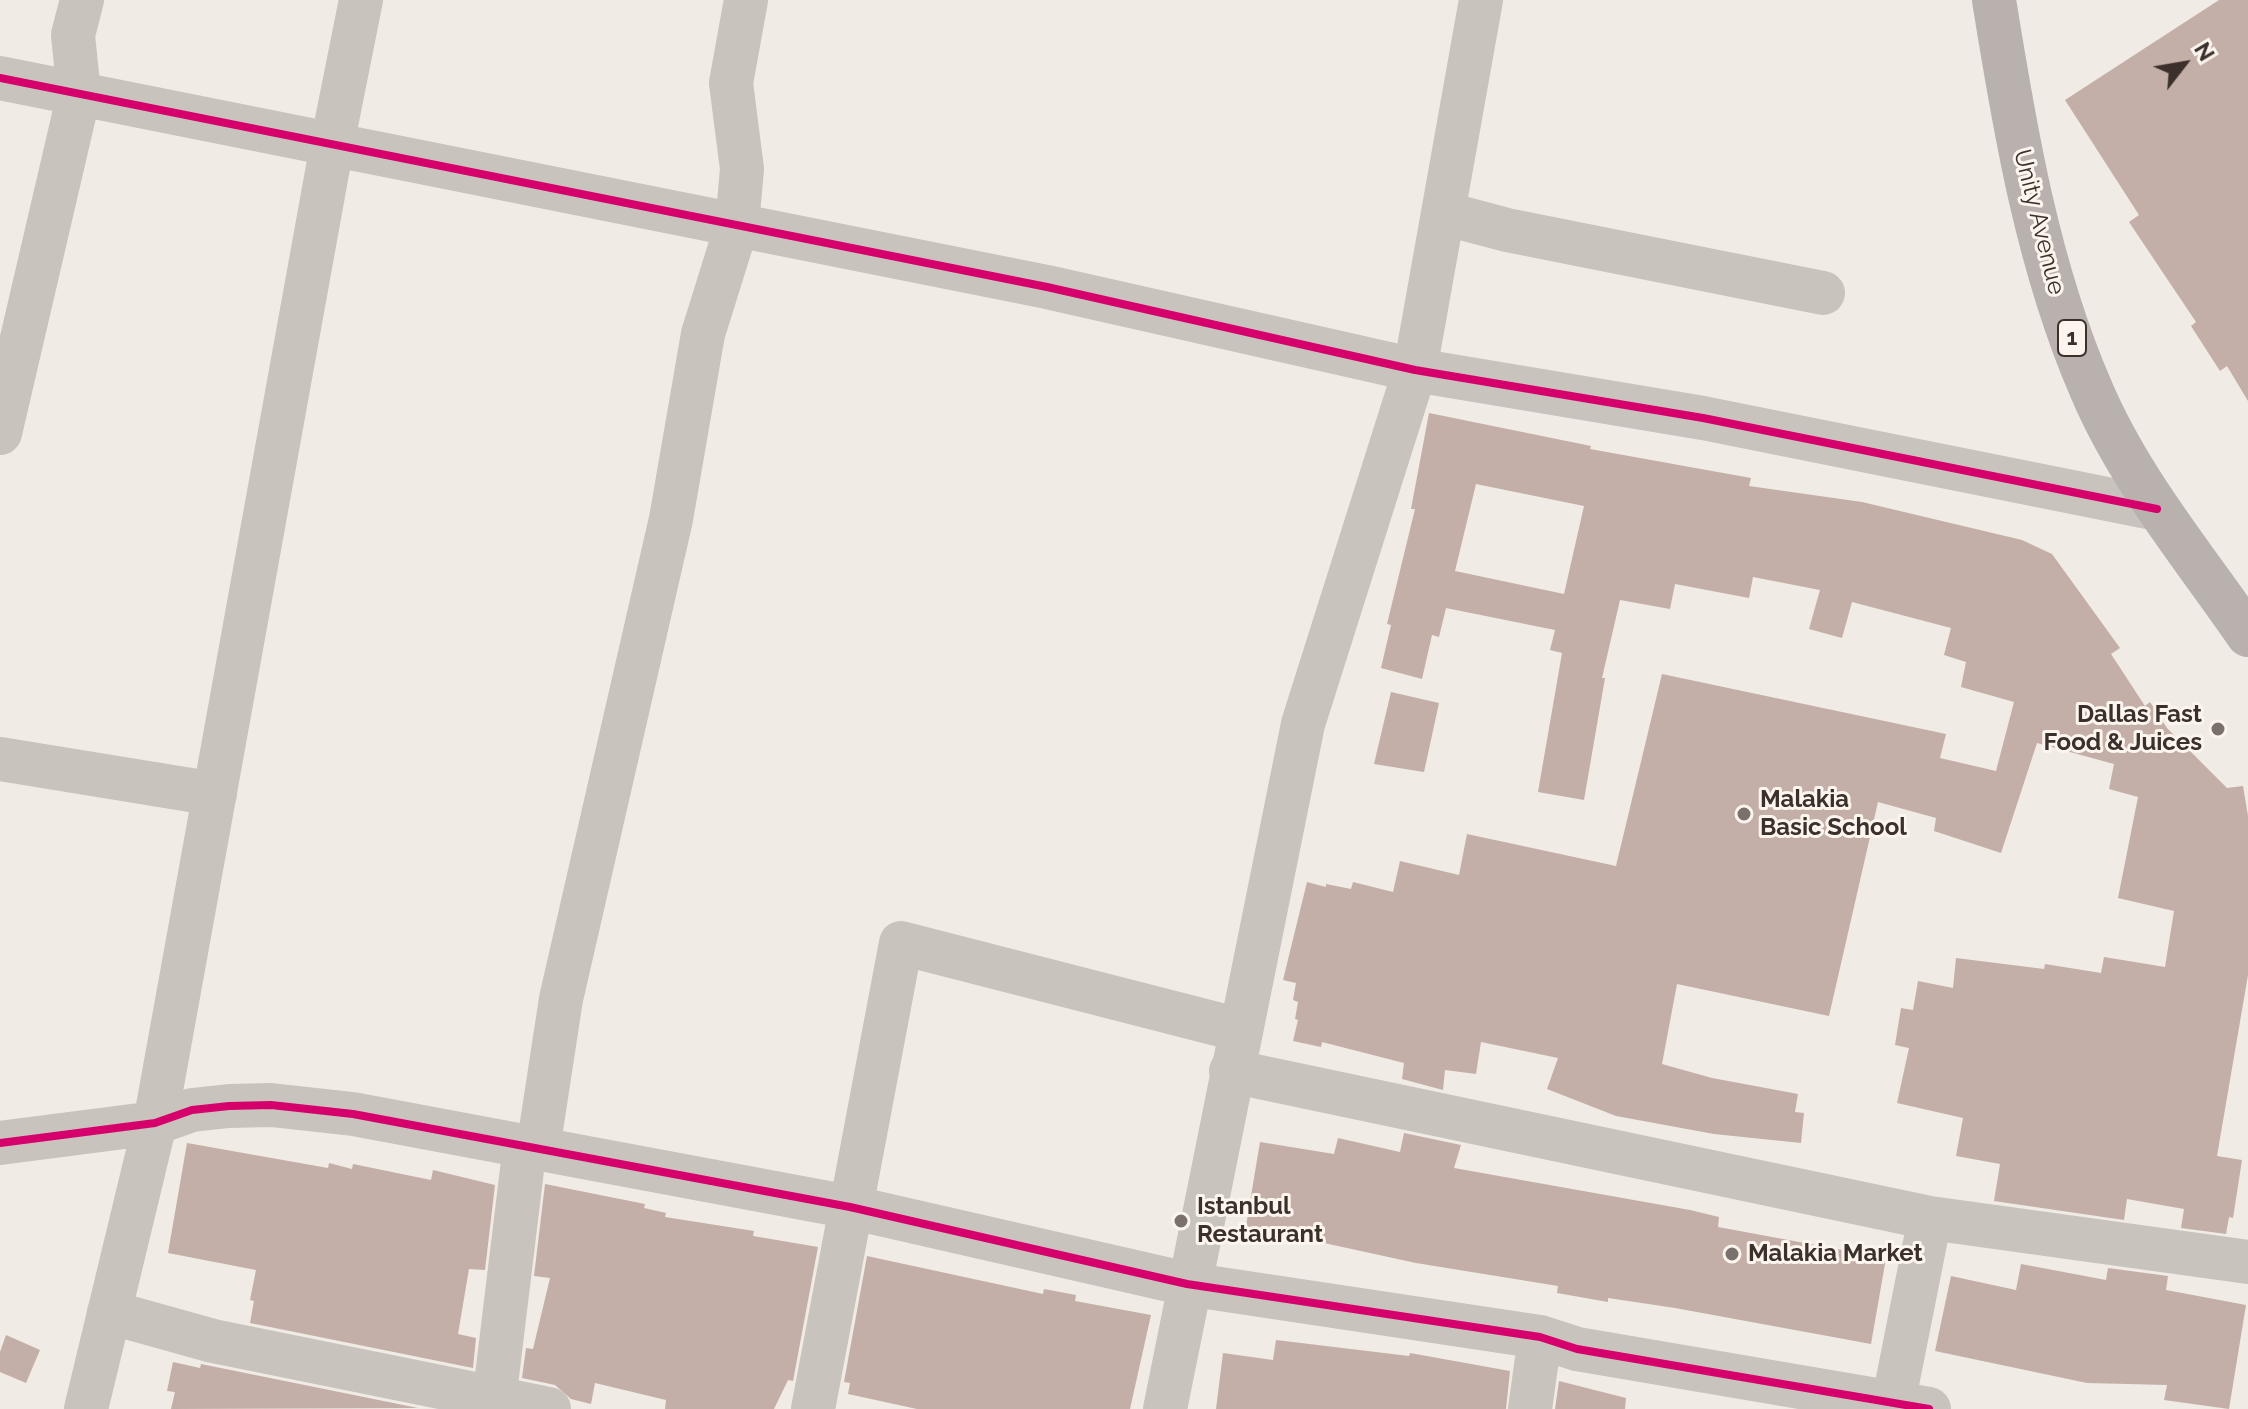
<!DOCTYPE html>
<style>
body{margin:0}
#map{position:relative;width:2248px;height:1409px;overflow:hidden;background:#f0ebe5;font-family:Raleway,sans-serif}
canvas{display:block}
.north{position:absolute;left:2144px;top:24px;width:80px;height:80px;-webkit-text-stroke:6px #fbf5ee;paint-order:stroke;rotate:59deg;font-size:22px;font-weight:700;line-height:32px;text-align:center;color:#3b302b}
.north::after{content:'';display:block;margin:auto;width:28px;height:36px;background:#3b302b;clip-path:polygon(50% 0,100% 100%,50% 72%,0 100%)}
</style>
<div id="map">
<canvas width="2248" height="1409"></canvas>
<div class="north">N</div>
</div>
<script>
const ctx = document.querySelector('canvas').getContext('2d');
ctx.lineJoin = 'round';
function fillPath(path, color) { ctx.fillStyle = color; ctx.fill(path, 'evenodd'); }
function trace(path, color, width, dash) { ctx.strokeStyle = color; ctx.lineWidth = width; ctx.lineCap = dash ? 'butt' : 'round'; ctx.setLineDash(dash || []); ctx.stroke(path); }
function drawText(font, color, halo, rows, align = 'center') {
  ctx.font = font + ' Raleway,sans-serif'; ctx.lineWidth = 6; ctx.setLineDash([]); ctx.textBaseline = 'middle'; ctx.strokeStyle = halo; ctx.fillStyle = color; for (const [text, x, y, turn = 0] of rows) {
    ctx.save(); ctx.translate(x, y); ctx.rotate((+turn || 0) * Math.PI / 180); ctx.textAlign = isNaN(turn) ? turn : align; if (halo) ctx.strokeText(text, 0, 0); ctx.fillText(text, 0, 0); ctx.restore();
  }
}
fillPath(new Path2D(`
 M 2219,0 L 2248,0 L 2248,401 L 2227,366 L 2220,371 L 2191,326 L 2196,322 L 2129,222 L 2139,215 L 2065,100 Z
 M 1429,413 L 1591,446 L 1590,449 L 1751,478 L 1749,486 L 1862,502 L 2022,540 L 2052,554 L 2120,648 L 2111,654 L 2145,706 L 2150,702 L 2167,728 L 2227,788 L 2243,786 L 2248,816 L 2248,975 L 2217,1156 L 2242,1160 L 2233,1218 L 2229,1217 L 2226,1234 L 2181,1228 L 2184,1209 L 2127,1199 L 2124,1220 L 1994,1201 L 2000,1164 L 1956,1156 L 1963,1118 L 1897,1103 L 1909,1048 L 1895,1045 L 1901,1008 L 1913,1010 L 1918,981 L 1953,988 L 1956,958 L 2044,969 L 2045,964 L 2101,973 L 2104,957 L 2165,967 L 2174,911 L 2118,898 L 2138,797 L 2109,789 L 2114,764 L 2037,743 L 2001,853 L 1934,831 L 1936,818 L 1878,802 L 1829,1016 L 1677,984 L 1662,1064 L 1712,1078 L 1798,1094 L 1795,1112 L 1804,1113 L 1801,1143 L 1714,1134 L 1616,1116 L 1547,1089 L 1558,1058 L 1481,1042 L 1476,1074 L 1445,1070 L 1443,1090 L 1402,1079 L 1404,1063 L 1322,1042 L 1321,1047 L 1293,1041 L 1298,1020 L 1295,1019 L 1298,1002 L 1293,1000 L 1296,983 L 1283,980 L 1307,882 L 1326,887 L 1326,884 L 1351,889 L 1353,882 L 1393,892 L 1400,861 L 1459,875 L 1467,834 L 1616,866 L 1662,674 L 1946,734 L 1940,758 L 1996,771 L 2014,702 L 1961,687 L 1966,662 L 1944,655 L 1951,628 L 1852,602 L 1842,638 L 1809,629 L 1820,590 L 1753,577 L 1749,598 L 1675,584 L 1670,609 L 1620,600 L 1602,678 L 1605,678 L 1584,800 L 1538,792 L 1562,653 L 1550,650 L 1555,630 L 1446,608 L 1439,637 L 1432,635 L 1422,679 L 1381,668 L 1391,625 L 1387,624 L 1415,509 L 1411,509 ZM 1476,484 L 1584,506 L 1564,594 L 1455,571 Z
 M 1391,692 L 1439,703 L 1424,772 L 1374,764 Z
 M 1404,1133 L 1461,1145 L 1454,1168 L 1690,1210 L 1719,1217 L 1718,1227 L 1886,1258 L 1871,1344 L 1675,1308 L 1608,1298 L 1608,1302 L 1557,1293 L 1558,1286 L 1416,1263 L 1301,1238 L 1245,1232 L 1260,1142 L 1334,1154 L 1338,1138 L 1400,1152 Z
 M 187,1143 L 328,1168 L 329,1163 L 352,1169 L 353,1164 L 431,1180 L 433,1170 L 495,1185 L 485,1270 L 469,1269 L 458,1334 L 476,1338 L 473,1368 L 250,1323 L 254,1301 L 250,1300 L 256,1270 L 168,1253 Z
 M 545,1184 L 645,1204 L 644,1208 L 666,1213 L 665,1217 L 754,1231 L 753,1236 L 818,1247 L 793,1381 L 788,1380 L 774,1409 L 665,1409 L 666,1400 L 595,1383 L 591,1404 L 571,1399 L 555,1385 L 522,1378 L 526,1348 L 533,1349 L 550,1278 L 534,1276 Z
 M 867,1256 L 1043,1294 L 1044,1289 L 1076,1295 L 1075,1301 L 1151,1315 L 1130,1409 L 917,1409 L 848,1394 L 850,1383 L 844,1382 Z
 M 2021,1264 L 2106,1280 L 2108,1268 L 2168,1276 L 2166,1290 L 2246,1305 L 2229,1409 L 2164,1400 L 2167,1385 L 2087,1383 L 1935,1351 L 1951,1276 L 2016,1290 Z
 M 6,1335 L 40,1350 L 26,1383 L 0,1372 L 0,1352 Z
 M 1276,1340 L 1409,1356 L 1410,1353 L 1510,1371 L 1506,1409 L 1216,1409 L 1223,1353 L 1273,1360 Z
 M 173,1362 L 200,1368 L 201,1364 L 418,1408 L 171,1409 L 175,1392 L 167,1391 Z
 M 1559,1381 L 1626,1398 L 1625,1409 L 1555,1409 Z`), '#c3afa7');
trace(new Path2D(`
 M 0,78 L 1047,287 L 1415,370 L 1703,418 L 2157,509
 M 1443,213 L 1507,230 L 1823,293
 M 0,433 L 79,94 L 73,35 L 82,0
 M 0,759 L 215,794
 M 1231,1071 L 1930,1218 L 2248,1262
 M 0,1143 L 155,1123 L 192,1110 L 229,1106 L 271,1105 L 353,1114 L 850,1207 L 1187,1284 L 1540,1337 L 1577,1349 L 1929,1409
 M 538,1149 L 561,999 L 671,519 L 703,334 L 737,225 L 742,169 L 731,83 L 746,0
 M 109,1312 L 213,1341 L 549,1409
 M 86,1409 L 155,1123 L 332,145 L 361,0
 M 493,1409 L 525,1145
 M 813,1409 L 901,943 L 1240,1030
 M 1165,1409 L 1303,724 L 1415,370 L 1481,0
 M 1530,1409 L 1540,1337
 M 1892,1409 L 1930,1218`), '#c9c3be', 44);
trace(new Path2D(`
 M 1994,0 C 2015,131 2038,267 2091,389 C 2129,479 2193,555 2248,635`), '#b8b1ad', 44);
trace(new Path2D(`
 M 0,78 L 1047,287 L 1415,370 L 1703,418 L 2157,509
 M 0,1143 L 155,1123 L 192,1110 L 229,1106 L 271,1105 L 353,1114 L 850,1207 L 1187,1284 L 1540,1337 L 1577,1349 L 1929,1409`), '#d6006c', 8);
for (const [x, y, r, color] of [
 [2218,729,8,"#7a716c"],
 [1744,814,8,"#7a716c"],
 [1181,1221,8,"#7a716c"],
 [1732,1254,8,"#7a716c"]
]) { const dot = new Path2D(); dot.arc(x, y, r, 0, 2 * Math.PI); ctx.fillStyle = color; ctx.fill(dot); trace(dot, '#fbf5ee', 3); }
for (const [x, y, w] of [
 [2072,338,28]
]) { const box = new Path2D(); box.roundRect(x - w / 2, y - 18, w, 36, 6); ctx.fillStyle = '#fbf5ee'; ctx.fill(box); trace(box, '#3b302b', 2); }
drawText('bold 22px', '#3b302b', null, [
 ["1",2072,338]
]);
drawText('24px', '#3b302b', '#fbf5ee', [
 ["Unity Avenue",2039,222,76]
]);
drawText('bold 24px', '#3b302b', '#fbf5ee', [
 ["Dallas Fast",2202,715,"right"],
 ["Food & Juices",2202,743,"right"],
 ["Malakia",1760,800],
 ["Basic School",1760,828],
 ["Istanbul",1197,1207],
 ["Restaurant",1197,1235],
 ["Malakia Market",1748,1254]
], 'left');
</script>
